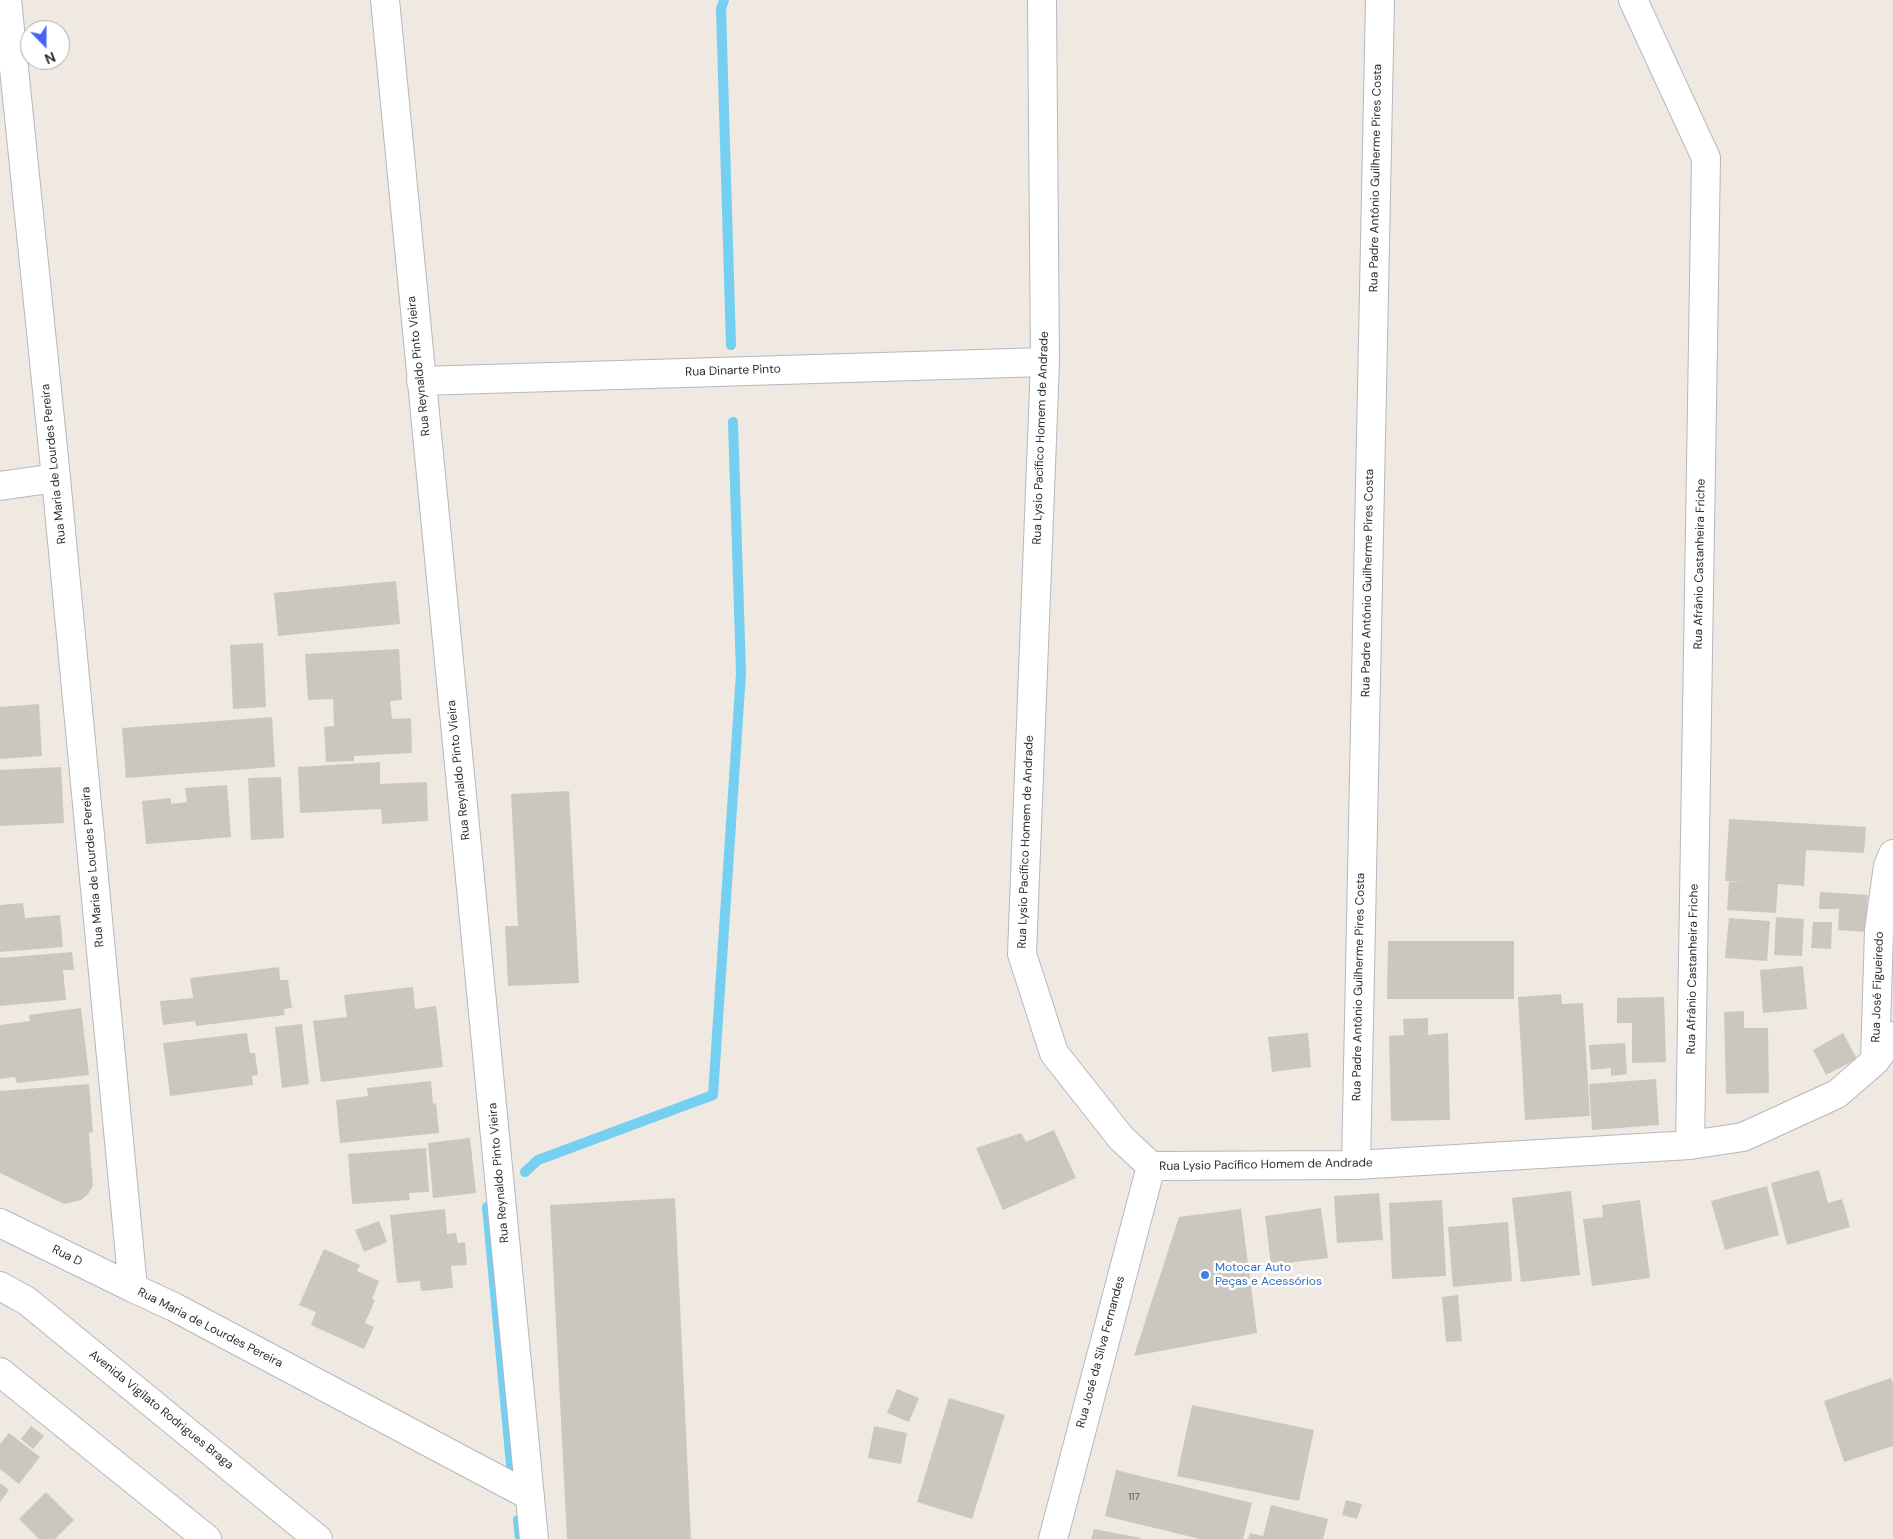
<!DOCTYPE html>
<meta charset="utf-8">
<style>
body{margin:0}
#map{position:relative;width:1893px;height:1539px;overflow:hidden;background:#efe9e1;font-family:"DM Sans",sans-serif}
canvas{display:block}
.north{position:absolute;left:20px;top:20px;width:50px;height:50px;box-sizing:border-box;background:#fff;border:1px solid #ababab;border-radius:50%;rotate:158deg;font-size:14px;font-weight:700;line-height:20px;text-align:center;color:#2e2e2e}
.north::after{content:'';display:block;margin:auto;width:18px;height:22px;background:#4264fb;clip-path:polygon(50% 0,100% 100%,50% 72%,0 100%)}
</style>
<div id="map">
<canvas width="1893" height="1539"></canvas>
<div class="north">N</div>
</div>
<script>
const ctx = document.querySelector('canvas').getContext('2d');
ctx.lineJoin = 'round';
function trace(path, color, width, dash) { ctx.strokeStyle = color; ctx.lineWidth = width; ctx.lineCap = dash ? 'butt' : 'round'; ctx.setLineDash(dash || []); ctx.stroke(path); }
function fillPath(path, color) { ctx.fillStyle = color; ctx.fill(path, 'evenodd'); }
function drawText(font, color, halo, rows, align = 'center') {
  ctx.font = font + ' "DM Sans",sans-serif'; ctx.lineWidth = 5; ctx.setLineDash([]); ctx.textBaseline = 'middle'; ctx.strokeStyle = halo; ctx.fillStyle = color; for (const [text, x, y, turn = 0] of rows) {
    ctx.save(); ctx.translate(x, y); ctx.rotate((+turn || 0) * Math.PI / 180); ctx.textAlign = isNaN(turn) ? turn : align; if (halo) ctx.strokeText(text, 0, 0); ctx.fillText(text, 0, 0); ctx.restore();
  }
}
trace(new Path2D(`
 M 724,0 L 721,9 L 731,345
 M 525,1172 L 538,1160 L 713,1095 L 741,673 L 733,422
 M 487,1207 L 511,1465
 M 518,1520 L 520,1539`), '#75cff0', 10);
fillPath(new Path2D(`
 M 396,581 L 400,624 L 278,636 L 274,593 Z
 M 263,643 L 266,707 L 233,709 L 230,645 Z
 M 399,649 L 402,700 L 390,701 L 392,719 L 411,718 L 412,753 L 354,756 L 354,761 L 326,762 L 324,727 L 334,726 L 333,699 L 308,700 L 305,654 Z
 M 39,704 L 42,756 L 0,759 L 0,707 Z
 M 272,717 L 275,767 L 126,778 L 122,728 Z
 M 380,762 L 380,784 L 427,782 L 428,821 L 382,824 L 381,809 L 300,813 L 298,767 Z
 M 61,767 L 64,823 L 0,826 L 0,770 Z
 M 281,777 L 284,838 L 251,840 L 248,778 Z
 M 227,785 L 231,837 L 146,844 L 142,801 L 171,798 L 171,804 L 187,802 L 185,788 Z
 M 569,791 L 579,983 L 508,986 L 505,926 L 518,926 L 511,794 Z
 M 1729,819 L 1866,827 L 1864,853 L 1806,850 L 1804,886 L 1778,884 L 1776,913 L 1727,910 L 1729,882 L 1746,882 L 1725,881 Z
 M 1820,892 L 1868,895 L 1865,932 L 1838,930 L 1839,909 L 1819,909 Z
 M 23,903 L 25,918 L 60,915 L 63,947 L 0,952 L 0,905 Z
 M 1776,917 L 1804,919 L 1802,956 L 1774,955 Z
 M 1729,918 L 1770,921 L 1767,961 L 1725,958 Z
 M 1813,922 L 1832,922 L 1831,949 L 1811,948 Z
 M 1388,941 L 1514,941 L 1514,999 L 1387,999 Z
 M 72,952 L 74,970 L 63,970 L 66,1000 L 0,1006 L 0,958 Z
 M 1803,966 L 1807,1009 L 1763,1013 L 1760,970 Z
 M 279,967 L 280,980 L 288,980 L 292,1008 L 284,1009 L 285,1015 L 196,1026 L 195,1021 L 163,1025 L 160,1001 L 193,998 L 190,978 Z
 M 413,987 L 415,1009 L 436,1006 L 443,1067 L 321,1082 L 313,1021 L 347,1017 L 344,995 Z
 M 1561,994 L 1562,1004 L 1583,1003 L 1590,1116 L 1525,1120 L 1518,997 Z
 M 1664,997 L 1666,1062 L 1632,1063 L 1632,1023 L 1617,1023 L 1617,998 Z
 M 81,1008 L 89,1075 L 17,1083 L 15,1077 L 0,1079 L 0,1025 L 30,1021 L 29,1015 Z
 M 1744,1011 L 1744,1028 L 1768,1028 L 1769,1093 L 1726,1094 L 1724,1012 Z
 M 1428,1018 L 1428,1035 L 1448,1033 L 1450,1120 L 1391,1121 L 1389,1036 L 1404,1035 L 1403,1019 Z
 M 302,1024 L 309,1084 L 282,1088 L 275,1027 Z
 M 247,1033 L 250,1053 L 255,1053 L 258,1075 L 252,1076 L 253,1085 L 170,1096 L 163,1043 Z
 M 1308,1033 L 1311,1067 L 1272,1072 L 1268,1037 Z
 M 1843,1033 L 1857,1059 L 1826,1075 L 1813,1050 Z
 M 1625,1043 L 1627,1074 L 1611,1076 L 1611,1068 L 1591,1070 L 1589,1045 Z
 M 1656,1079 L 1659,1125 L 1592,1130 L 1589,1084 Z
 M 431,1081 L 433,1104 L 436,1103 L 439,1133 L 340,1143 L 336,1100 L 368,1096 L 367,1088 Z
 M 89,1084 L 93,1132 L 89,1133 L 93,1186 L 88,1194 L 81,1200 L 64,1204 L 0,1173 L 0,1091 Z
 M 1054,1130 L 1076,1178 L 1003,1210 L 976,1148 L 1021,1133 L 1026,1142 Z
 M 470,1138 L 476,1193 L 433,1198 L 428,1143 Z
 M 426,1148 L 429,1192 L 409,1193 L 410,1200 L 352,1204 L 348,1154 Z
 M 1819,1170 L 1828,1203 L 1842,1199 L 1850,1227 L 1787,1245 L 1771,1183 Z
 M 1767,1186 L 1779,1235 L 1725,1250 L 1711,1201 Z
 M 1571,1191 L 1580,1275 L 1521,1282 L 1512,1198 Z
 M 1379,1193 L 1383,1240 L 1337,1243 L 1334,1196 Z
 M 675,1198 L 691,1539 L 567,1539 L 550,1205 Z
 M 1442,1200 L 1446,1276 L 1392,1279 L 1389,1203 Z
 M 1640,1200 L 1650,1278 L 1592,1286 L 1583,1219 L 1603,1217 L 1602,1205 Z
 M 1321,1208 L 1328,1258 L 1271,1265 L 1265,1216 Z
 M 445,1209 L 447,1234 L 456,1233 L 458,1243 L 465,1242 L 467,1265 L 451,1266 L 453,1288 L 421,1291 L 420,1281 L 397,1283 L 390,1215 Z
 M 1241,1209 L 1257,1333 L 1134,1356 L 1179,1217 Z
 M 379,1221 L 387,1242 L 364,1252 L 355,1230 Z
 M 1508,1222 L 1512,1281 L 1453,1287 L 1448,1227 Z
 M 324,1249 L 360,1265 L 357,1271 L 379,1281 L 372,1299 L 375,1300 L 365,1323 L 374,1327 L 364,1349 L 311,1325 L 316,1312 L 299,1305 Z
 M 1458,1295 L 1462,1341 L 1446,1342 L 1442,1297 Z
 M 1891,1378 L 1893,1383 L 1893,1446 L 1844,1462 L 1824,1401 Z
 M 897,1389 L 919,1398 L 909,1422 L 887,1413 Z
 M 949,1398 L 1005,1415 L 972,1519 L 917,1502 Z
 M 1192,1405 L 1314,1430 L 1299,1501 L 1177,1476 Z
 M 31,1426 L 44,1436 L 33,1449 L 21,1439 Z
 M 874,1426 L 907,1433 L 901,1464 L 868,1458 Z
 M 9,1433 L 40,1457 L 19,1484 L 0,1469 L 0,1444 Z
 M 1116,1470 L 1252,1503 L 1243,1539 L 1200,1539 L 1105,1516 Z
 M 0,1483 L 9,1490 L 0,1502 Z
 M 46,1492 L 74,1520 L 55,1539 L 39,1539 L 19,1519 Z
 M 1346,1500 L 1362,1504 L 1357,1519 L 1342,1515 Z
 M 1271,1505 L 1328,1519 L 1323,1539 L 1248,1539 L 1250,1533 L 1263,1536 Z
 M 1094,1529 L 1141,1538 L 1141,1539 L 1091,1539 Z`), '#cbc7bf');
const minor = new Path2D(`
 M 7,0 L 56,478 L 133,1288 L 174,1307 L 530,1496
 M 385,0 L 534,1539
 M 1042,0 L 1045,362 L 1022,954 L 1054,1053 L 1121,1138 L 1151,1166 L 1356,1165 L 1690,1145 L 1743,1137 L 1837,1094 L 1875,1061 L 1893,1036
 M 1633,0 L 1706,158 L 1690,1145
 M 421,381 L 1045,362
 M 0,486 L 56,478
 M 1875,1061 L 1879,930 L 1888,866 L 1893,854
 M 1356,1165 L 1380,0
 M 0,1223 L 133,1288
 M 1053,1539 L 1151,1166`);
const tertiary = new Path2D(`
 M 0,1286 L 27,1301 L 318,1539
 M 0,1372 L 207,1539`);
trace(minor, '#b4b7c1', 30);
trace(tertiary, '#b4b7c1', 30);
trace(minor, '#fff', 28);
trace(tertiary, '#fff', 28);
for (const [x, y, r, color] of [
 [1205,1275,5,"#3f7fe0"]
]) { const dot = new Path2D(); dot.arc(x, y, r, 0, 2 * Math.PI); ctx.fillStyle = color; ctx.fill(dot); trace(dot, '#fff', 2); }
drawText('10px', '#555452', null, [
 ["117",1134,1497]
]);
drawText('12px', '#2e2e2e', '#fff', [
 ["Rua Padre Antônio Guilherme Pires Costa",1376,178,-89],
 ["Rua Reynaldo Pinto Vieira",419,366,-96],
 ["Rua Dinarte Pinto",733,371,-2],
 ["Rua Lysio Pacífico Homem de Andrade",1041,438,-88],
 ["Rua Maria de Lourdes Pereira",54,464,-96],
 ["Rua Afrânio Castanheira Friche",1700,564,-89],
 ["Rua Padre Antônio Guilherme Pires Costa",1368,583,-89],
 ["Rua Reynaldo Pinto Vieira",459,770,-96],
 ["Rua Lysio Pacífico Homem de Andrade",1026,842,-88],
 ["Rua Maria de Lourdes Pereira",93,867,-95],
 ["Rua Afrânio Castanheira Friche",1693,969,-89],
 ["Rua Padre Antônio Guilherme Pires Costa",1359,987,-89],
 ["Rua José Figueiredo",1878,987,-88],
 ["Rua Lysio Pacífico Homem de Andrade",1266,1165,-1],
 ["Rua Reynaldo Pinto Vieira",499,1173,-95],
 ["Rua D",67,1256,26],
 ["Rua Maria de Lourdes Pereira",210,1328,27],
 ["Rua José da Silva Fernandes",1101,1352,-75],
 ["Avenida Vigilato Rodrigues Braga",161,1410,39]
]);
drawText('12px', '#366cbe', '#fff', [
 ["Motocar Auto",1215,1268],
 ["Peças e Acessórios",1215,1282]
], 'left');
</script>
